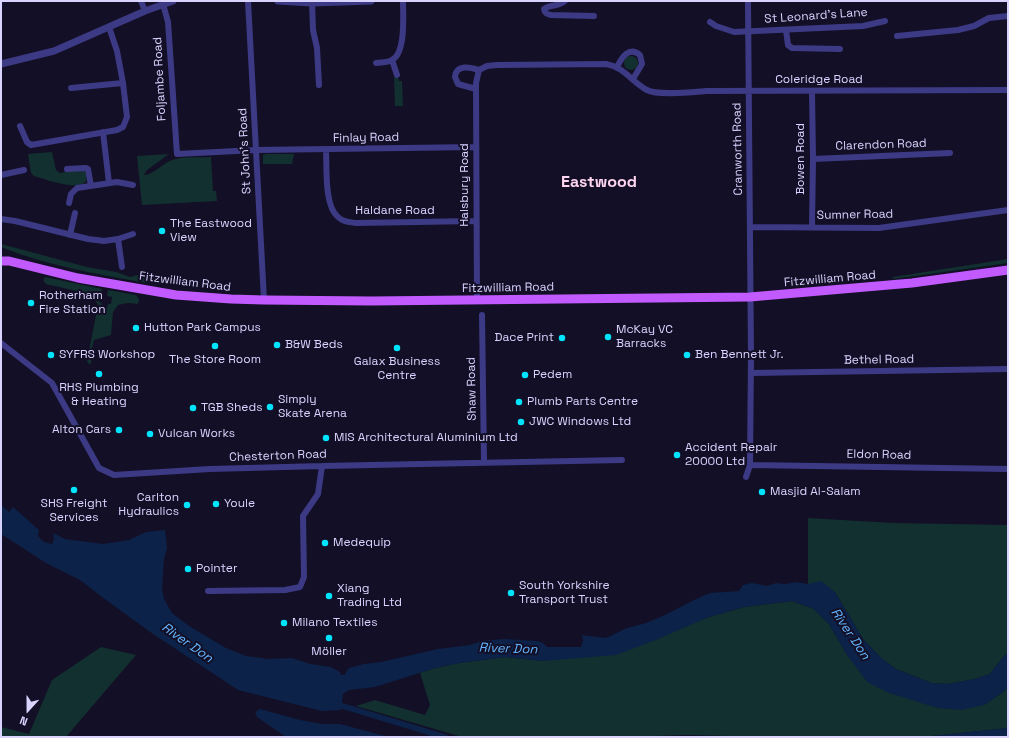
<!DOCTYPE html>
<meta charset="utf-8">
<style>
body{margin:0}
#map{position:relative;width:1009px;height:738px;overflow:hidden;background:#130f26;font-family:"Space Grotesk",sans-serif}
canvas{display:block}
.frame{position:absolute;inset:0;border:2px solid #d9d4ff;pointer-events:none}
.north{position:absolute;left:8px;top:690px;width:40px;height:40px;-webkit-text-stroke:3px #130f26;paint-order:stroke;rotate:201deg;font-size:11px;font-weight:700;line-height:16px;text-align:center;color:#d9d4ff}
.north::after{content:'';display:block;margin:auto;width:14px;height:18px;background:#d9d4ff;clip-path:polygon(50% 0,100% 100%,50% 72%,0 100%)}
</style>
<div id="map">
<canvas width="1009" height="738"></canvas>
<div class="frame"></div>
<div class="north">N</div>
</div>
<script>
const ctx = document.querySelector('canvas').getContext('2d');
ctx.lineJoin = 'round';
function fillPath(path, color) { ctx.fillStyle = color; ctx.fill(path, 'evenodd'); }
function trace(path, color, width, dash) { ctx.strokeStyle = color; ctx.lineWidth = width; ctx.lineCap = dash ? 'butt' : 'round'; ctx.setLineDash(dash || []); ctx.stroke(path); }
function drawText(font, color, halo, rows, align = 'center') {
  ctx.font = font + ' "Space Grotesk",sans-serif'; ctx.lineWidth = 4; ctx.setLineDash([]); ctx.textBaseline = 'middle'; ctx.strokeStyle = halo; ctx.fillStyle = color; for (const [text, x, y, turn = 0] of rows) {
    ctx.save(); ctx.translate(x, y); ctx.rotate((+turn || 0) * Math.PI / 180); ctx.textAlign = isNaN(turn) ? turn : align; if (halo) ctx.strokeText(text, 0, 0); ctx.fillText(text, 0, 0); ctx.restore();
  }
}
fillPath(new Path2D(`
 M624 63a7 7 0 1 1 14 0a7 7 0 1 1-14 0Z
 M 394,77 L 398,77 L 399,81 L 402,81 L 403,106 L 395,106 Z
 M 52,152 L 56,170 L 60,173 L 81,169 L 86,172 C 86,175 87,178 86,181 C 79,192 45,179 34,176 L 31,173 L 28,154 Z
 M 169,154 L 147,170 L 144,175 C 154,175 164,161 176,159 C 187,156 200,158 211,157 L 213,191 L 216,191 L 217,201 L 142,205 L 137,156 Z
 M 266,154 L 294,154 L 292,164 L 263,164 L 263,155 Z
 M 1,244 L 87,267 L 116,272 L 130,277 L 146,273 L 147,283 C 97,274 48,266 1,247 Z
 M 1008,259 L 1008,263 L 893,279 L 893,277 Z
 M 45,277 L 102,289 L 99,302 L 102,303 L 101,307 L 107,308 L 108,304 L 111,304 L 112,297 L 107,296 L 108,290 L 136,295 L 139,299 L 138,304 L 128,303 L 118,305 L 113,312 L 111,335 L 94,340 L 92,348 L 91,364 L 89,364 L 87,361 L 98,305 L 95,300 L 93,300 L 94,295 L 46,284 L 43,280 Z
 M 808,518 L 893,523 L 1008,525 L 1008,653 L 1003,657 L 990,674 L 975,679 L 948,684 L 931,683 L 896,669 L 881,658 L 863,639 L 835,592 L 808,584 Z
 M 792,601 L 814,609 L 829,624 L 847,655 L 914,700 L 938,708 L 984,705 L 1003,692 L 1008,687 L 1008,728 L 923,737 L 772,737 L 688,735 L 621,737 L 462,737 L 356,706 L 375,700 L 425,715 L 430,705 L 420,673 L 435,668 L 459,663 L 506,657 L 543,661 L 706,618 L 744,607 Z
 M 101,647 L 136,655 L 66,737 L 1,737 L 1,727 L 29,734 L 52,680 Z`), '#12302f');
fillPath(new Path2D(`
 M 1,505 L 9,512 L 13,507 L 39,530 L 38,536 L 44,542 L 52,544 L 54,539 L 53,533 L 65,539 L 103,544 L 129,540 L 146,532 L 165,530 L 167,548 L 164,559 L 162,588 L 164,599 L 172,613 L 189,626 L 226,648 L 246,656 L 269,659 L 292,658 L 310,664 L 331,667 L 340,672 L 341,675 L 344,675 L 349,668 L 364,664 L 381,662 L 438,649 L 470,645 L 482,641 L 504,639 L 537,641 L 543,643 L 547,647 L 581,647 L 583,641 L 582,635 L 606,638 L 627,628 L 646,623 L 663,616 L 696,599 L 710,593 L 739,591 L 743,585 L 752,583 L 767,586 L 776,583 L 785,584 L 795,582 L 808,584 L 821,581 L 835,592 L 863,639 L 881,658 L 896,669 L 931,683 L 948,684 L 975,679 L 990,674 L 1003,657 L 1008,653 L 1008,687 L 1003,692 L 984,705 L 961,710 L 938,708 L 889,693 L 867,682 L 847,655 L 829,624 L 814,609 L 792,601 L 744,607 L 706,618 L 656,640 L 616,655 L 543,661 L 506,657 L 459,663 L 435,668 L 375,687 L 349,690 L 343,694 L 341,710 L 322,711 L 238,690 L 150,632 L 102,597 L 80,580 L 46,563 L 1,534 Z
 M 260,709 L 300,720 L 322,724 L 340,724 L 389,737 L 286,737 L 257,717 L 255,712 Z
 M 1008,728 L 1008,737 L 923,737 Z`), '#0c2248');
trace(new Path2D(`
 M 336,704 L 445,737`), '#0c2248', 6);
trace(new Path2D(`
 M 141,1 L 145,11
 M 248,1 L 264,300
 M 312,1 L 313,30 L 317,48 L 319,85
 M 565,1 C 559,7 550,4 544,9 C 545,14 547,14 551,15 L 594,16
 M 163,4 L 168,22 L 177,154 L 256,150 L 476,147
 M 710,22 L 716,26 L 734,32 L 863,26 L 885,21
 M 786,30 L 788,45 L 792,48 L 840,49
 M 897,36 L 958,30 L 974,26 L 989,18 L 1008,16
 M 392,60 L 397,75
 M 376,63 C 381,62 387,63 392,60 C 406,53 403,15 403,1
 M 617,67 C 622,57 629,46 640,55 L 642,64 L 633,79
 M 71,88 L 123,83
 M 476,89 L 458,84 L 455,77 C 456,64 470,67 479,70 L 487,66 L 497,65 L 606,64 C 624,67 632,82 647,90 C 658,96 693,92 706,91 L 1008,90
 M 812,92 L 813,159 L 812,227
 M 20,126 L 27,142 L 31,145 L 117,130 L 123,127 L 127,117 L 123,83 L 117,51 L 109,27
 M 103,132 L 109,183
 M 326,150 C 327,167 324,206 338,217 C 343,222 349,222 356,223 L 476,221
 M 813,159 L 950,153
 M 67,169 L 86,168 L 88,169 L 91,186
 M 1,175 L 24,170
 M 69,203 L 71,194 L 77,188 L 117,182 L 133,185
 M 1,219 L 15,221 L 88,239 L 104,241 L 118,239 L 133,234
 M 750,227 L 879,228 L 1008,210
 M 70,235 L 75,213
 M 118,239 L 122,267
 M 477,300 L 476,83 L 479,70
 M 482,315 L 484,462
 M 1,343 L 52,383 L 99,468 L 114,475 L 210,469 L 322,466 L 622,460
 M 751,373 L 1008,369
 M 750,465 L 1008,469
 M 746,477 L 750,465 L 751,356 L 748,1
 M 208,591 L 285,590 L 300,587 L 304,577 L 303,516 L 318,494 L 322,466`), '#3d3a85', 6);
trace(new Path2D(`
 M 278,1 L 312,3 L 371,1
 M 1,64 L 54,51 L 145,11 L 173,1`), '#3d3a85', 7);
trace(new Path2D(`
 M 1,261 L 9,261 L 78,278 L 176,295 L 231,299 L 264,300 L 371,301 L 750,297 L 912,283 L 1008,270`), '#c25bff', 9);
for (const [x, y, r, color] of [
 [162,231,4,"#00e5ff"],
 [31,303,4,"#00e5ff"],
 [136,328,4,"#00e5ff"],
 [608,337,4,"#00e5ff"],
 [562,338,4,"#00e5ff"],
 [277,345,4,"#00e5ff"],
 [215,346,4,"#00e5ff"],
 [397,348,4,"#00e5ff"],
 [51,355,4,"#00e5ff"],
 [687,355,4,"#00e5ff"],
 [99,374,4,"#00e5ff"],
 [525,375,4,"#00e5ff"],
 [519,402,4,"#00e5ff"],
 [270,407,4,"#00e5ff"],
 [193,408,4,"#00e5ff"],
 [521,422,4,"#00e5ff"],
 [119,430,4,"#00e5ff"],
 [150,434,4,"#00e5ff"],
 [326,438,4,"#00e5ff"],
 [677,455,4,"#00e5ff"],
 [74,490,4,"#00e5ff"],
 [762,492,4,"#00e5ff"],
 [216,504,4,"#00e5ff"],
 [187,505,4,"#00e5ff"],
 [325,543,4,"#00e5ff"],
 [188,569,4,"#00e5ff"],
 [511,593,4,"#00e5ff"],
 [329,596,4,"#00e5ff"],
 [284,623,4,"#00e5ff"],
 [329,638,4,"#00e5ff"]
]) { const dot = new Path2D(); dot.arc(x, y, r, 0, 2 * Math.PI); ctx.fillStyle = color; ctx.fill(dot); trace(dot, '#130f26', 1.5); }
drawText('12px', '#d9d4ff', '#130f26', [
 ["St Leonard's Lane",816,16,-4],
 ["Foljambe Road",160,79,-93],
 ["Coleridge Road",819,80],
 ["Finlay Road",366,138,-1],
 ["Clarendon Road",881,145,-2],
 ["Cranworth Road",738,149,-91],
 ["St John's Road",245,151,-93],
 ["Bowen Road",801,159,-90],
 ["Halsbury Road",465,185,-90],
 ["Haldane Road",395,211],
 ["Sumner Road",855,215,-1],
 ["Fitzwilliam Road",830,279,-5],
 ["Fitzwilliam Road",185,282,7],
 ["Fitzwilliam Road",508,288,-1],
 ["Bethel Road",879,360,-1],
 ["Shaw Road",472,389,-91],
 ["Eldon Road",879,455,1],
 ["Chesterton Road",278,456,-2]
]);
drawText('12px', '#d9d4ff', '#130f26', [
 ["The Eastwood",170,224],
 ["View",170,238],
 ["Rotherham",39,296],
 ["Fire Station",39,310],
 ["Hutton Park Campus",144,328],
 ["McKay VC",616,330],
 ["Barracks",616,344],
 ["Dace Print",554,338,"right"],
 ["B&W Beds",285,345],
 ["SYFRS Workshop",59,355],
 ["Ben Bennett Jr.",695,355],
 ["The Store Room",215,360,"center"],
 ["Galax Business",397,362,"center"],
 ["Centre",397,376,"center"],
 ["Pedem",533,375],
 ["RHS Plumbing",99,388,"center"],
 ["& Heating",99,402,"center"],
 ["Simply",278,400],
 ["Skate Arena",278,414],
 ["Plumb Parts Centre",527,402],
 ["TGB Sheds",201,408],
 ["JWC Windows Ltd",529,422],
 ["Alton Cars",111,430,"right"],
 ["Vulcan Works",158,434],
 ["MIS Architectural Aluminium Ltd",334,438],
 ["Accident Repair",685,448],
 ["20000 Ltd",685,462],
 ["Masjid Al-Salam",770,492],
 ["Carlton",179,498,"right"],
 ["Hydraulics",179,512,"right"],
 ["SHS Freight",74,504,"center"],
 ["Services",74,518,"center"],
 ["Youle",224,504],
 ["Medequip",333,543],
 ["Pointer",196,569],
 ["South Yorkshire",519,586],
 ["Transport Trust",519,600],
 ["Xiang",337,589],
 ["Trading Ltd",337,603],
 ["Milano Textiles",292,623],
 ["Möller",329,652,"center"]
], 'left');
drawText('italic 13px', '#62b6ff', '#130f26', [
 ["River Don",850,634,56],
 ["River Don",187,643,35],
 ["River Don",508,649,2]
]);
drawText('bold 16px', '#ffd6f0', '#130f26', [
 ["Eastwood",599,183]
]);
</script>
